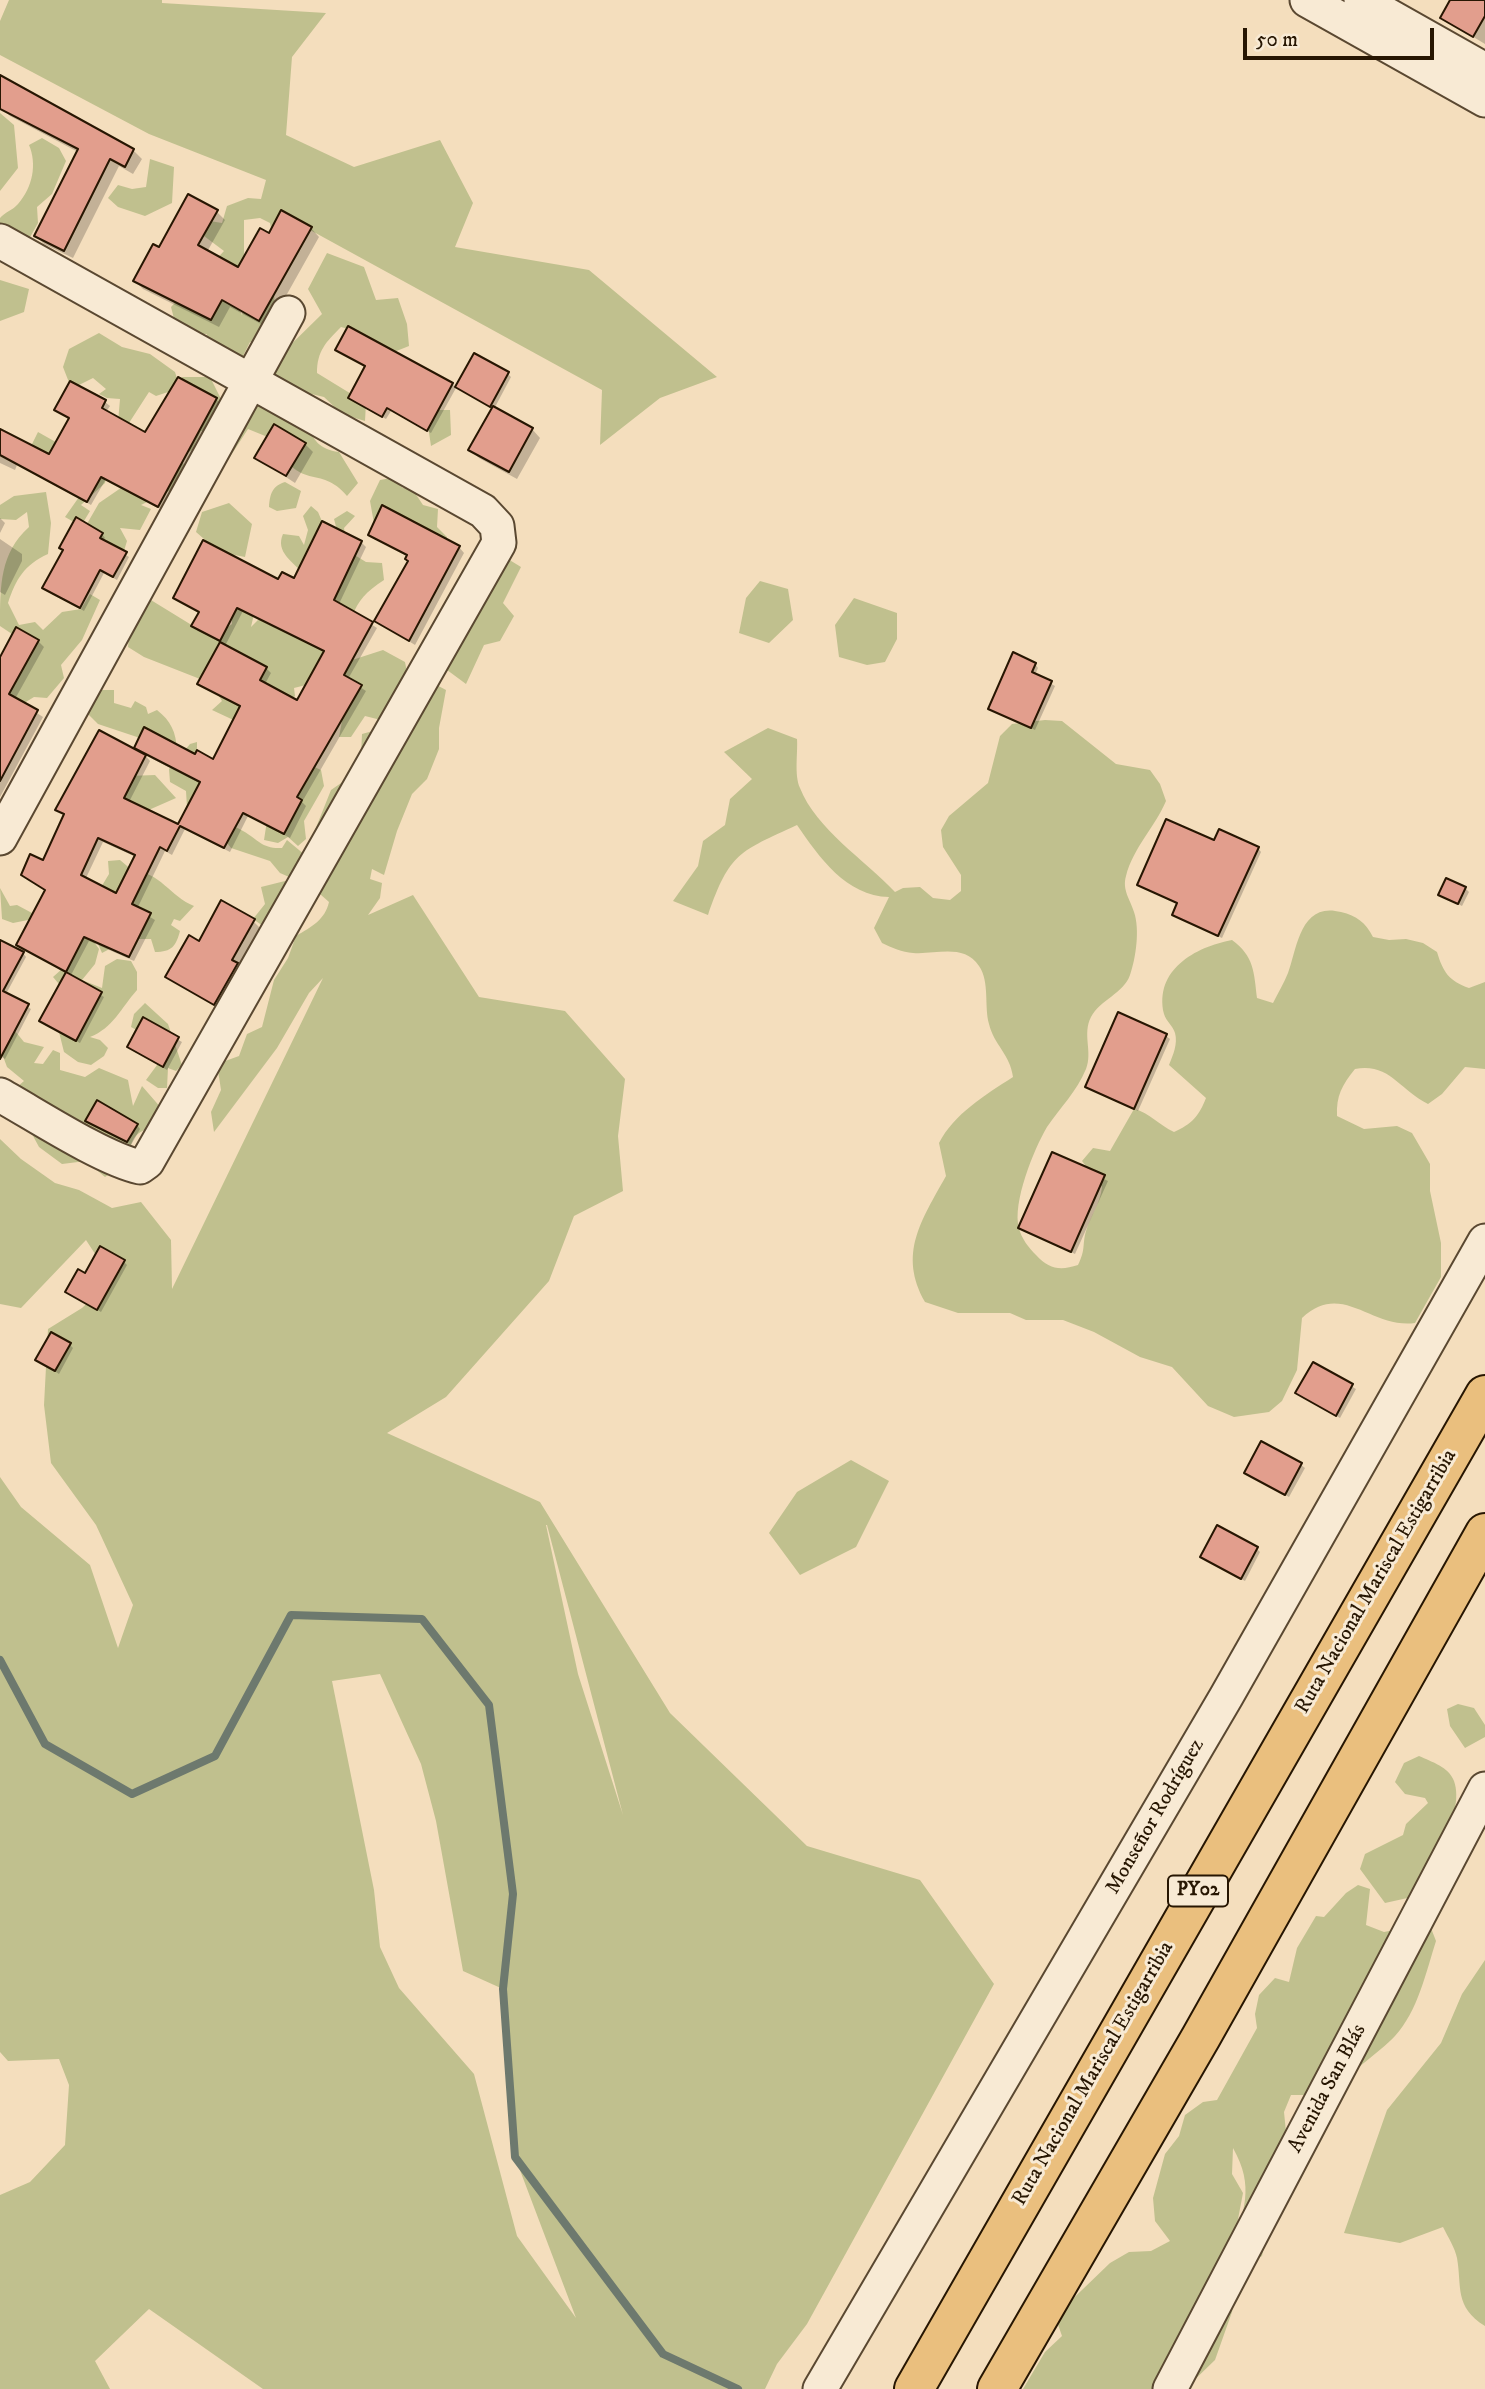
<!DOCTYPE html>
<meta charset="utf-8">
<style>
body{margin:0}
#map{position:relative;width:1485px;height:2389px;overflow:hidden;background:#f4debd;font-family:"IM FELL DW Pica",serif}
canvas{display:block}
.scale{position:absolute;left:1243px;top:28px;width:191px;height:32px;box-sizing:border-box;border:4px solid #271602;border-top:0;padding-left:9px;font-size:21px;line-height:24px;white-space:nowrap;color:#271602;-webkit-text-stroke:5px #f8ead4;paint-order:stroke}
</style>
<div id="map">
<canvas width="1485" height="2389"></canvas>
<div class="scale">50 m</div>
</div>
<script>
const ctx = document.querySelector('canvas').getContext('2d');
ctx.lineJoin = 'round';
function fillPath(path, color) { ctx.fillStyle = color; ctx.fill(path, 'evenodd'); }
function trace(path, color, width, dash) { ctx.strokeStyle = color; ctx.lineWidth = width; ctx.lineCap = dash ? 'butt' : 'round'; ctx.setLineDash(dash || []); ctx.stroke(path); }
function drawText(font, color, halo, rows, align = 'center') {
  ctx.font = font + ' "IM FELL DW Pica",serif'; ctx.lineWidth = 6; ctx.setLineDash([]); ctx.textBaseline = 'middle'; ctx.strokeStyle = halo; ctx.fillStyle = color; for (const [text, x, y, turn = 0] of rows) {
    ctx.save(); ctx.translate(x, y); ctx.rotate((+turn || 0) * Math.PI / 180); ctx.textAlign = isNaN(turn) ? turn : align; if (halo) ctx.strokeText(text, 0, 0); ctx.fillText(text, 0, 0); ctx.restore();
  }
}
fillPath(new Path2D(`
 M 9,0 L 162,0 L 162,3 L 326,13 L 292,57 L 286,135 L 354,167 L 440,140 L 473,203 L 455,247 L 589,270 L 717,377 L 660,398 L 600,445 L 602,390 L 301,225 L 297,237 L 297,255 L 283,260 L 274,244 L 270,223 L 260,218 L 244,220 L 244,258 L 233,298 L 242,315 L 244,305 L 273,280 L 275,307 L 267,343 L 250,342 L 242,358 L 204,342 L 207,334 L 178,334 L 171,307 L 224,251 L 204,236 L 210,221 L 222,223 L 227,206 L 248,198 L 261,199 L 266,180 L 149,134 L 0,55 L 0,21 Z
 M 0,113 L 14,125 L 18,168 L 0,191 Z
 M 42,138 L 59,148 L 66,161 L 52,194 L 37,207 L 38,223 L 24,248 L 0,229 L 0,218 C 5,212 13,210 18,204 C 33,187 37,164 29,145 Z
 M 150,159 L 174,167 L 172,203 L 145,216 L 118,207 L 108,198 L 118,185 L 132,189 L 146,187 Z
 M 327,253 L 364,267 L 376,300 L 398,298 L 407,324 L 409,346 L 394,352 L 360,332 L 341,327 C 326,342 317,351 317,373 L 366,403 L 365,421 L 342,414 L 324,397 L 299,391 L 261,365 L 273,362 L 322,314 L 308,289 Z
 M 0,280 L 29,289 L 24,312 L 0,321 Z
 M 99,333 L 122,347 L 150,354 L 175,372 L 180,388 L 156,396 L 149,392 L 129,423 L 118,422 L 120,399 L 107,398 L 99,394 L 106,389 L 93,378 L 79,385 L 70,385 L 63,367 L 69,349 Z
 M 182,377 L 210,377 L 225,407 L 217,433 L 201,431 L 192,450 L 178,459 L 184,464 L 171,490 L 141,505 L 151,509 L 140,530 L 120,528 L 127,541 L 120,564 L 84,529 L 99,503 L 131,481 L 182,391 Z
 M 255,403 L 306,423 C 314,441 319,449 339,452 L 358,483 L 347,496 C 320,463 298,494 275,440 L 248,429 L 226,463 L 220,467 Z
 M 432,410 L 450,410 L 451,435 L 431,446 L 428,426 Z
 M 38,432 L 107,471 L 105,483 L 81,505 L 90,511 L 81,526 L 65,517 L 79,497 L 40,457 L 32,444 Z
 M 391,478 L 403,488 L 411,487 L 423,505 L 438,509 L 437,527 L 447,537 L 447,560 L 375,529 L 370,501 L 380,480 Z
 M 285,482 L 301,491 L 296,508 L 277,511 L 269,507 C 270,494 272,486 285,482 Z
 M 46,492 L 51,523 L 48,554 C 24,565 16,579 8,603 L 19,625 L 35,622 L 43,630 L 62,612 L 81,609 L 90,594 L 100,600 L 82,640 L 61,665 L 64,678 L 47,698 L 34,697 L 3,716 L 15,636 L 0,626 C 0,585 0,553 29,527 L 27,512 L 16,520 L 0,519 L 0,505 L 14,496 Z
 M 229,503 L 252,524 L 245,557 L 219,552 L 196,532 L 202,512 Z
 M 311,506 L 318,512 L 327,533 L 339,538 L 334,519 L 347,511 L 355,516 L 344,528 L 348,551 L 366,562 L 382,563 L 384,580 C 348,603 350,621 349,661 L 383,650 L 405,662 L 410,688 L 385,721 L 365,716 L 351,737 L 339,737 L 342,721 L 329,713 L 310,684 L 294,688 L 295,696 L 290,702 L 242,724 L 212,710 L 222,701 L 212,685 L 221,656 L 200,679 L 144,657 L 128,647 L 131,618 L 146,597 L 216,640 L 215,636 L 232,624 L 232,607 L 257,601 L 251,627 L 304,574 C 293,562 275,552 283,534 L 299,536 L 304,545 L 308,530 L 303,516 Z
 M 503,556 L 521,567 L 503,603 L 514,616 L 500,641 L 484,645 L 466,684 L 443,667 Z
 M 760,581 L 788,589 L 793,620 L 769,643 L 739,633 L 746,598 Z
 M 854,598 L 897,613 L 897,639 L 885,662 L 867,665 L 839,657 L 835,625 Z
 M 431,682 L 446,690 L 439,728 L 439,749 L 427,779 L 412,794 L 397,831 L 384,875 L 372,869 L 370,879 L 382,883 L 380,898 L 368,915 L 413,895 L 479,997 L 565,1011 L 625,1079 L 618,1136 L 623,1191 L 574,1216 L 549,1281 L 446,1397 L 387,1433 L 540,1502 L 670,1713 L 807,1846 L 920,1880 L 994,1984 L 807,2324 L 777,2364 L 765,2389 L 263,2389 L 149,2309 L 95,2361 L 110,2389 L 0,2389 L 0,2195 L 30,2182 L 65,2145 L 69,2085 L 59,2059 L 8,2061 L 0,2052 L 0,1477 L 21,1507 L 90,1565 L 118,1648 L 133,1605 L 96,1525 L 51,1463 L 44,1405 L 48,1329 L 82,1308 L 112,1280 L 86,1240 L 21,1308 L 0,1304 L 0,1139 L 21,1159 L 55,1183 L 79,1190 L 112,1208 L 141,1202 L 171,1240 L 172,1289 L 323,978 L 309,993 L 277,1048 L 214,1132 L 211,1112 L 221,1090 L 217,1064 L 239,1056 L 247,1034 L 262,1027 L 274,980 L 288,958 L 296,936 C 311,927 325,920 329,902 L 312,887 L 280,873 L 270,861 L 231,848 L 220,834 L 187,807 L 186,791 L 170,782 L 169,769 L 190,744 L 197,742 L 197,769 L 222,823 C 229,825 237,827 243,831 C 259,840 262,849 282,848 L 287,840 L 305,855 L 331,790 L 344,781 L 361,755 L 362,734 L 387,727 ZM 546,1525 L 547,1525 L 623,1815 L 578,1674 ZM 380,1674 L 421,1764 L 436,1821 L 463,1971 L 503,1989 L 515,2157 L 576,2318 L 517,2236 L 474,2074 L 399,1988 L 380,1947 L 374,1890 L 332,1681 Z
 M 94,690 L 114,690 L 114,703 L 131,708 L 135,701 L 146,707 L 148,714 L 157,710 C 171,721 176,732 177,750 L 159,756 L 137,737 L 98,724 L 85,711 Z
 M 1045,720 L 1062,721 L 1116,764 L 1150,770 L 1160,784 L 1166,801 C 1155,827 1133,848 1126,876 C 1122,890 1130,899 1134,912 C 1140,929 1136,958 1130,975 C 1124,993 1100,1000 1091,1017 C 1082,1034 1093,1052 1086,1069 C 1077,1091 1060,1108 1047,1127 C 1034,1149 1012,1203 1019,1228 C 1021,1238 1029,1248 1036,1255 C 1049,1269 1060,1271 1078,1265 C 1086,1249 1082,1245 1086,1231 C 1091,1215 1100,1204 1102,1187 L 1082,1161 L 1093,1148 L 1110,1151 L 1134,1109 C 1150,1113 1159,1125 1174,1132 C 1192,1124 1199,1116 1206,1098 L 1169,1065 C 1173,1055 1178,1044 1175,1033 C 1173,1026 1166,1021 1164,1014 C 1154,970 1195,947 1232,940 C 1254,956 1254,972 1257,998 L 1273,1003 C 1278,993 1284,983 1288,973 C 1297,949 1300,901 1341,912 C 1357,916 1365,922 1373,937 L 1389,940 L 1406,939 L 1423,943 L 1437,952 C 1443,972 1449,981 1469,988 L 1485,982 L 1485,1069 L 1465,1067 L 1442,1094 L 1428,1104 C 1398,1089 1390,1063 1355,1069 C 1342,1085 1336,1096 1337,1116 L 1364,1129 L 1397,1126 L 1412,1133 L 1430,1164 L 1430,1191 L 1441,1243 L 1441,1277 L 1415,1323 C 1371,1329 1342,1280 1302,1318 L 1297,1370 L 1282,1401 L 1269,1412 L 1234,1417 L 1208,1406 L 1172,1367 L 1140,1357 L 1094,1332 L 1063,1320 L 1026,1320 L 1010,1313 L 958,1313 L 925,1302 C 898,1254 921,1221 946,1176 L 939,1143 C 954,1114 985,1095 1013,1077 C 1010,1054 994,1045 989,1024 C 984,1006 990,982 979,966 C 964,943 935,955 913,953 C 902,952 892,948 882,943 L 874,928 L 889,897 C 846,896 819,857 797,825 C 739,852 730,852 708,915 L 673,901 L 698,866 L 703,841 L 725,825 L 730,799 L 752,779 L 724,752 L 768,728 L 797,739 C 798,753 794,775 800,788 C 816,829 865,860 895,892 L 903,888 L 920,887 L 933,898 L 950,900 L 961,891 L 961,875 L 943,847 L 941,830 L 949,816 L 988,783 L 1000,736 L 1012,724 Z
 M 308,764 L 321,770 L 324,786 L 304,821 L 306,839 L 298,846 L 288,837 L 278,843 L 264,840 L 268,814 Z
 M 155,775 L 176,798 L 135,816 L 121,791 L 129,776 Z
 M 120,860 L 133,871 C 159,871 171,897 194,906 L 180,921 L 174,919 L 171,925 L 180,931 C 176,946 172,952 155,952 L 151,939 L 128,939 L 102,953 L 95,937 L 30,934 L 28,920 L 13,923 L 2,919 L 0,888 L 10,906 L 17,905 L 32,913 L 94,899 L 109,874 L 108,861 Z
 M 285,881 L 294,893 L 276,935 L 253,919 L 265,904 L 261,887 Z
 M 79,935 L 92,939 L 99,949 L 95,964 L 82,980 L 102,988 L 105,966 L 117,959 L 131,961 L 137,972 L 137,990 C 121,1008 113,1028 90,1037 L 100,1040 L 108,1048 L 104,1056 L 91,1065 L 78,1062 L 64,1052 L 59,1032 L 75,1026 L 64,990 L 53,977 L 63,968 Z
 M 145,1003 L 168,1024 L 182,1065 L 176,1071 L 168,1068 L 167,1088 L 158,1088 L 146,1080 L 160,1061 L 151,1038 L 131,1027 L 134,1014 Z
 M 11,1026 L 24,1042 L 44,1047 L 34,1063 L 43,1064 L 53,1050 L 60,1053 L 60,1070 L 85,1077 L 99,1068 L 128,1080 L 133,1106 L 142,1086 L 162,1109 L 151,1128 C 129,1133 133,1146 124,1163 C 120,1168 111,1173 105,1177 L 86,1161 L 62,1164 L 39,1147 L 10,1093 L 24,1081 L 7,1067 L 0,1048 Z
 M 851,1460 L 889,1481 L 856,1547 L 800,1575 L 769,1533 L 797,1492 Z
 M 1458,1704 L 1474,1708 L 1485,1725 L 1485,1737 L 1465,1748 L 1450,1726 L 1447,1709 Z
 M 1419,1756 C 1432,1762 1449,1767 1454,1781 C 1466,1815 1428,1868 1412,1897 L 1385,1903 L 1360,1869 L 1365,1854 L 1403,1835 L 1406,1824 L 1428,1803 L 1425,1798 L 1405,1794 L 1395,1782 L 1404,1763 Z
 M 1358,1885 L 1370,1889 L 1366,1925 L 1384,1932 L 1429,1923 L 1436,1941 C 1426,1972 1418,2011 1395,2036 C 1377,2055 1355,2066 1341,2088 L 1315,2089 L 1304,2095 L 1291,2095 L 1284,2112 L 1287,2142 L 1280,2165 L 1270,2179 L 1271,2215 L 1262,2256 L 1250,2263 L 1231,2251 C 1244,2210 1255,2187 1233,2148 L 1232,2174 L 1243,2193 L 1235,2235 L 1225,2256 L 1237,2283 L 1232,2312 L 1215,2360 L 1185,2389 L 1023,2389 L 1045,2352 L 1062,2336 L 1055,2316 L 1110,2263 L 1129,2252 L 1151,2251 L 1170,2241 L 1155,2221 L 1153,2198 L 1165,2154 L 1179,2136 L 1185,2115 L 1203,2102 L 1217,2100 L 1257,2028 L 1255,2014 L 1259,1995 L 1275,1978 L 1289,1982 L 1297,1948 L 1316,1916 L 1324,1917 L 1346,1893 Z
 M 1485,1960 L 1485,2326 C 1454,2307 1462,2286 1457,2258 C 1455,2248 1448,2237 1443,2227 L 1400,2243 L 1344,2233 L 1387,2110 L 1441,2043 L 1462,1994 Z`), '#c0c08e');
fillPath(new Path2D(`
 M 1452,0 L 1485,0 L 1485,44 L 1442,18 Z
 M 0,77 L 133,150 L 142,159 L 133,174 L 119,166 L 73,258 L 44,244 L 36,236 L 78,152 L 10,116 L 1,108 Z
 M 216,211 L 225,220 L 207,252 L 238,270 L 311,228 L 319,237 L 268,328 L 230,307 L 219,327 L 143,289 L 135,281 L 159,249 Z
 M 337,350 L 452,384 L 456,388 L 431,433 L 391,411 L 386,419 L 354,402 L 350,398 L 366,367 Z
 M 508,374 L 511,377 L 494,409 L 532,429 L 540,438 L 517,479 L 479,458 L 470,450 L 493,408 L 461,390 Z
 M 70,383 L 105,402 L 110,406 L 106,412 L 146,434 L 216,399 L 220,403 L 163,510 L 106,479 L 91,505 L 17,465 L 15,470 L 0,463 L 0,431 L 50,456 L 70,419 L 56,409 Z
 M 305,444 L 313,452 L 295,483 L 257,458 Z
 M 0,518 L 5,523 L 0,533 Z
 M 102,534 L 105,538 L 103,541 L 129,557 L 117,580 L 104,573 L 84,611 L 48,591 L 44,588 Z
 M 370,535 L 459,547 L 464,553 L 415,645 L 376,621 L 409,561 L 408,556 Z
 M 0,539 L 22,554 L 22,561 L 5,595 L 0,592 Z
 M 361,542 L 366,547 L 339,604 L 377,628 L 348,679 L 366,691 L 302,802 L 306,806 L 290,838 L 248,816 L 230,852 L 185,829 L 172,855 L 165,851 L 137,909 L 155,920 L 134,961 L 89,941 L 70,977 L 104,997 L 80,1043 L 45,1025 L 42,1021 L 67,973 L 18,945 L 46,891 L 23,874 L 43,863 L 65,816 L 57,810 L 142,753 L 136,748 L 213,761 L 241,708 L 200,683 L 222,643 L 198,631 L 193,626 L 200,613 L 175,598 L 295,580 ZM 243,611 L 325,652 L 298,702 L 265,684 L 271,673 L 266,668 L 225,646 ZM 145,755 L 201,784 L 178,826 L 129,802 L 150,761 ZM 103,842 L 136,857 L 117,895 L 86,878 Z
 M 38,641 L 44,647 L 15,699 L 43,717 L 0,797 L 0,658 Z
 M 1035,664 L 1038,668 L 1035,675 L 1055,686 L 1035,730 L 990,708 Z
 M 1215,842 L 1258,848 L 1261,852 L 1222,938 L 1178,918 L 1174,915 L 1179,904 L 1139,885 Z
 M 1465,888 L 1469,892 L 1462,906 L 1440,895 Z
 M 253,921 L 260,928 L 239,966 L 244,972 L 222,1010 L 168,977 L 199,943 Z
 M 23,953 L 26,957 L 6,994 L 31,1009 L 5,1059 L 0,1056 L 0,955 Z
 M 144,1020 L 182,1042 L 167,1070 L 129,1047 Z
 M 1166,1036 L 1170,1039 L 1138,1111 L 1087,1086 Z
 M 87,1121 L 137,1125 L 140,1129 L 131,1145 Z
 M 1053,1154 L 1108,1181 L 1075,1254 L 1020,1227 Z
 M 123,1261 L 127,1265 L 101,1312 L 67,1292 L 86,1275 Z
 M 69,1344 L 73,1348 L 59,1374 L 37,1360 Z
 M 1313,1364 L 1356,1389 L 1340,1418 L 1297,1393 Z
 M 1301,1465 L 1305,1468 L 1289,1497 L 1250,1476 Z
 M 1257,1549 L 1260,1552 L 1245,1581 L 1205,1560 Z`), '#0003');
trace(new Path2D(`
 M 0,1660 L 45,1744 L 132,1794 L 215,1756 L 291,1615 L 422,1619 L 489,1705 L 513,1894 L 503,1989 L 515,2157 L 663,2354 L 738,2389`), '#6d796e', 8);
const building = new Path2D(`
 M 1450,0 L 1485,0 L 1485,16 L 1473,37 L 1440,18 Z
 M 0,75 L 134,149 L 125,167 L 110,159 L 64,251 L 34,236 L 78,149 L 0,109 Z
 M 188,194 L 218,210 L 198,245 L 238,267 L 260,228 L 269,233 L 281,210 L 312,227 L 259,321 L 222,300 L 211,320 L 133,281 L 153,244 L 159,247 Z
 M 348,326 L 453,383 L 427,431 L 387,408 L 382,417 L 348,398 L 365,366 L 335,350 Z
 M 474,353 L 509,372 L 490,407 L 455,387 Z
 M 178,377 L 217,398 L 158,507 L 101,477 L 87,502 L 0,455 L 0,429 L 49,454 L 69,418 L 54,410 L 70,381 L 106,400 L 102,408 L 145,432 Z
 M 493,406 L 533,428 L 509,472 L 468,450 Z
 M 274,424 L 306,443 L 286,476 L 254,458 Z
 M 382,505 L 460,546 L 409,641 L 374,621 L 408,561 L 405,559 L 407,555 L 368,535 Z
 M 76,517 L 103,533 L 100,538 L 127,552 L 113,577 L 100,570 L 80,608 L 42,588 L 63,550 L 59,548 Z
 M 322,521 L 362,541 L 334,600 L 373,622 L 344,675 L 362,685 L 297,797 L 302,800 L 284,834 L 243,813 L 224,848 L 180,826 L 167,851 L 160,847 L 132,904 L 151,913 L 129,957 L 84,937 L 66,972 L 16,945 L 45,890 L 21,875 L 30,854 L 43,860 L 64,814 L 55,810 L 99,730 L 146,755 L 124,798 L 178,824 L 200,782 L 134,748 L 144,727 L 195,754 L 197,750 L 213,759 L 240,706 L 197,684 L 220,642 L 267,667 L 260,680 L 297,700 L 324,651 L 237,608 L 220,641 L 191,626 L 199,612 L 173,598 L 203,540 L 278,579 L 282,572 L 294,578 ZM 98,838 L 135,855 L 116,893 L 81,875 Z
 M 16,627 L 39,640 L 9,694 L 38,710 L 0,781 L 0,657 Z
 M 1013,652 L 1036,663 L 1032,672 L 1052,681 L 1031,728 L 988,709 Z
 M 1166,819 L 1214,840 L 1219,829 L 1259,847 L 1218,936 L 1172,915 L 1177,903 L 1137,885 Z
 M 1446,878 L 1466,887 L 1458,904 L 1438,895 Z
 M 221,900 L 255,919 L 232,960 L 238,963 L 214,1005 L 165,977 L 189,935 L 199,941 Z
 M 0,940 L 24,952 L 3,991 L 29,1004 L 0,1059 Z
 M 66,972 L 102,992 L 76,1041 L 39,1021 Z
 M 1118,1012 L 1167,1034 L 1134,1109 L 1085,1087 Z
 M 143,1017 L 179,1037 L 163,1067 L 127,1047 Z
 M 97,1100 L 138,1124 L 127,1142 L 85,1121 Z
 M 1052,1152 L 1105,1175 L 1071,1252 L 1018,1228 Z
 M 100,1246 L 125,1260 L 97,1310 L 65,1292 L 78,1269 L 85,1273 Z
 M 51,1332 L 71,1343 L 55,1371 L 35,1360 Z
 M 1313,1362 L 1353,1384 L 1336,1416 L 1295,1393 Z
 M 1261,1441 L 1302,1463 L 1285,1495 L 1244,1473 Z
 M 1217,1525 L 1258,1547 L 1241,1579 L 1200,1557 Z`);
fillPath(building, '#e29e8d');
trace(building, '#271602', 2);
const minor = new Path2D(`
 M 1307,0 L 1485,100
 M 1361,0 L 1485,70
 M 0,241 L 483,511 L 497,526 L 499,543 L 147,1162 L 140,1167 C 103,1159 36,1115 0,1095
 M 0,838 L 288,313
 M 820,2389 L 1226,1697 L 1485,1241
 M 1170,2389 L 1485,1789`);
const highway = new Path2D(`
 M 914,2389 L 1485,1395
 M 997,2389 L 1201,2037 L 1485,1533`);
trace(minor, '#5a4831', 37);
trace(highway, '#271602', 42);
trace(minor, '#f8ead4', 33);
trace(highway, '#eabf7e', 38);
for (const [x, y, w] of [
 [1198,1891,60]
]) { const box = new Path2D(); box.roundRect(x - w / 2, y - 15.5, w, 31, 5); ctx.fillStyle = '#f8ead4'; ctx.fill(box); trace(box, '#271602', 2); }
drawText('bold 19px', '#271602', null, [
 ["PY02",1198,1891]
]);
drawText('21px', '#271602', '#f8ead4', [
 ["Ruta Nacional Mariscal Estigarribia",1377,1582,-60],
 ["Monseñor Rodríguez",1156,1817,-60],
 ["Ruta Nacional Mariscal Estigarribia",1094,2074,-60],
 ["Avenida San Blás",1328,2089,-62]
]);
</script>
